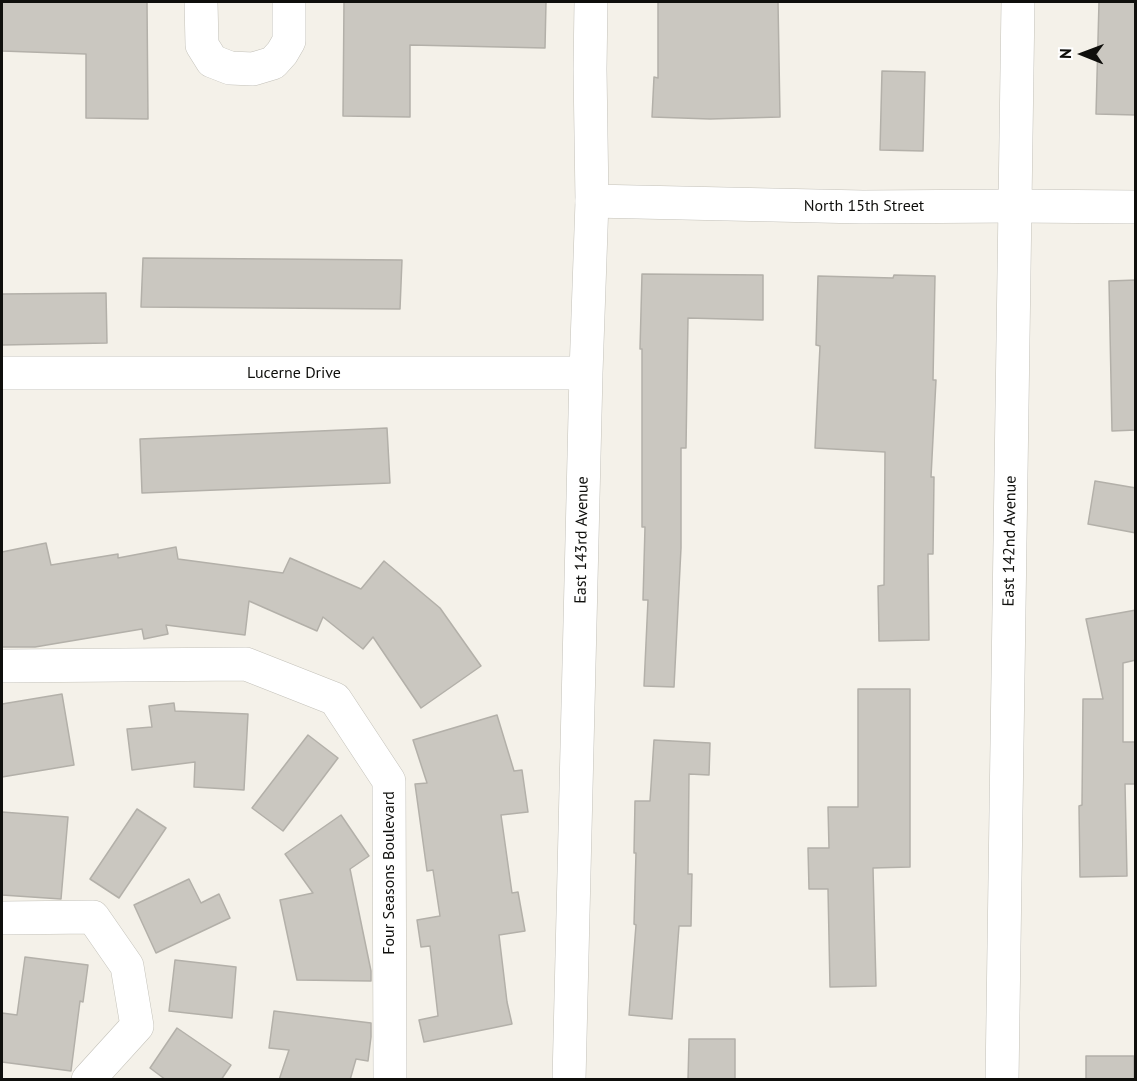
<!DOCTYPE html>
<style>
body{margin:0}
#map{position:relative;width:1137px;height:1081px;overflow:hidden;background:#f4f1e9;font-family:"PT Sans",sans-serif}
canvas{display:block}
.frame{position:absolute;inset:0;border:3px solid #0f0f0c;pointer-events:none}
.north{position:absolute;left:1053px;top:24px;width:60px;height:60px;-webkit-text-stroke:4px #fff;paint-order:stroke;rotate:271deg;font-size:16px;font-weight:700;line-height:24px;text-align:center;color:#0f0f0c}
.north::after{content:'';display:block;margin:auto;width:21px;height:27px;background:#0f0f0c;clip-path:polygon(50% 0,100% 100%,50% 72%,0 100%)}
</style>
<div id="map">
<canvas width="1137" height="1081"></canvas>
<div class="frame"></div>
<div class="north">N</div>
</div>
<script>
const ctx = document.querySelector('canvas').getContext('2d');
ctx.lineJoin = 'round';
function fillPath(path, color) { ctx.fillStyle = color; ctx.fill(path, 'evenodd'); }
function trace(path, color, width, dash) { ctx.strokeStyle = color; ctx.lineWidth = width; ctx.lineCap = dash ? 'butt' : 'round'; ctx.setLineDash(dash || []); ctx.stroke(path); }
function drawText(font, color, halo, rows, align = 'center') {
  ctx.font = font + ' "PT Sans",sans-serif'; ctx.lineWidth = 5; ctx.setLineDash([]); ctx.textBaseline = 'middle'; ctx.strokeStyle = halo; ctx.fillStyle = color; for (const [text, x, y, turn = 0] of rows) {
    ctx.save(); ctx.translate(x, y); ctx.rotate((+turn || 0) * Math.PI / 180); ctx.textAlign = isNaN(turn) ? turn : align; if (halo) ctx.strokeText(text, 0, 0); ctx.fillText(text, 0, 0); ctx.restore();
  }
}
const building = new Path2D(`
 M 2,2 L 147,2 L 148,119 L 86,118 L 86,54 L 2,51 Z
 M 344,2 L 546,2 L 545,48 L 410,45 L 410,117 L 343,116 Z
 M 658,2 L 778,2 L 780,117 L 710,119 L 652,117 L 654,77 L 658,78 Z
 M 1099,2 L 1136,2 L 1136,115 L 1096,114 Z
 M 882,71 L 925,72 L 923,151 L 880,150 Z
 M 143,258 L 402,260 L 400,309 L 141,307 Z
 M 642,274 L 763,275 L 763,320 L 688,318 L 686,448 L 681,448 L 681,548 L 674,687 L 644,686 L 648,600 L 643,600 L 645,527 L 642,527 L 642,349 L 640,349 Z
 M 894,275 L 935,276 L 933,380 L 936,380 L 931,477 L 934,477 L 933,554 L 928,554 L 929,640 L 879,641 L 878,586 L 884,585 L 885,452 L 815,448 L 820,346 L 816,345 L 818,276 L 893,278 Z
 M 1136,280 L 1136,430 L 1112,431 L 1109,281 Z
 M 106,293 L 107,343 L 2,345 L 2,294 Z
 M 387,428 L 390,483 L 142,493 L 140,439 Z
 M 1095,481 L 1136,488 L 1136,533 L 1088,524 Z
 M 46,543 L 51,565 L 118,554 L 118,558 L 176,547 L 178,559 L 283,573 L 290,558 L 361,589 L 384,561 L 440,608 L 481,666 L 421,708 L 373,637 L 363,649 L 323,617 L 317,631 L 249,601 L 245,635 L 166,625 L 168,634 L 144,639 L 142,629 L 35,647 L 2,647 L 2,552 Z
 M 1136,610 L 1136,660 L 1123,663 L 1123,742 L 1136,742 L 1136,784 L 1125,784 L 1127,876 L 1080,877 L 1079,806 L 1082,805 L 1083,699 L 1103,699 L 1086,619 Z
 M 858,689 L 910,689 L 910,867 L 873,868 L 876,986 L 830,987 L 828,889 L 809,889 L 808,848 L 829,848 L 828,807 L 858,807 Z
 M 62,694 L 74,765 L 2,777 L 2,704 Z
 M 174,703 L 175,711 L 248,714 L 244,790 L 194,787 L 195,762 L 132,770 L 127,729 L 152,727 L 149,706 Z
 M 497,715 L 514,771 L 522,770 L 528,812 L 501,815 L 512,893 L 518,892 L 525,931 L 499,935 L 507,1002 L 512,1024 L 424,1042 L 419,1020 L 438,1016 L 430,946 L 421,947 L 417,920 L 440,916 L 433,870 L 427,871 L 415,784 L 427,783 L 413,740 Z
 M 308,735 L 338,758 L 283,831 L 252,808 Z
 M 654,740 L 710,743 L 709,775 L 689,774 L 688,874 L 692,874 L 691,926 L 679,926 L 672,1019 L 629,1015 L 636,925 L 634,924 L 636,853 L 634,853 L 635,801 L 650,801 Z
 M 137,809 L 166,828 L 119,898 L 90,879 Z
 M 2,812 L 68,817 L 61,899 L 2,895 Z
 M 341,815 L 369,856 L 350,869 L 371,971 L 371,981 L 297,980 L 280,900 L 313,893 L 285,854 Z
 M 189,879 L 201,903 L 219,894 L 230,918 L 156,953 L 134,905 Z
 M 25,957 L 88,965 L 83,1002 L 80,1001 L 71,1071 L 2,1062 L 2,1013 L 17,1015 Z
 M 175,960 L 236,967 L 232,1018 L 169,1011 Z
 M 274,1011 L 371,1023 L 371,1037 L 368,1061 L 356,1059 L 350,1080 L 279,1080 L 289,1050 L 269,1048 Z
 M 177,1028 L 231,1065 L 221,1080 L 166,1080 L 150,1068 Z
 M 689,1039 L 735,1039 L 735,1080 L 688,1080 Z
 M 1086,1056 L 1134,1056 L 1134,1080 L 1086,1080 Z`);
fillPath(building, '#cac7c0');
trace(building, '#b3b0a9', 1.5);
const minor = new Path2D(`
 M 201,2 L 202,45 L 212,61 L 230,68 L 253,69 L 273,63 L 282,53 L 289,41 L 289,2
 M 2,373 L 586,373
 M 2,666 L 246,664 L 335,699 L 389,781 L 390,1080
 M 2,918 L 93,917 L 127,966 L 137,1026 L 88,1080
 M 569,1080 L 586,373 L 592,201
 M 1002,1080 L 1018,2`);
const tertiary = new Path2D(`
 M 591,2 L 590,69 L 592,201 L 863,207 L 1015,206 L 1136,207`);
trace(minor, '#c3c1b9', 34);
trace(tertiary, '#c3c1b9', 34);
trace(minor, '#fff', 33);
trace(tertiary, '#fff', 33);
drawText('16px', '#0f0f0c', '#fff', [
 ["North 15th Street",864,206],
 ["Lucerne Drive",294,373],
 ["East 143rd Avenue",582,540,-89],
 ["East 142nd Avenue",1010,541,-89],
 ["Four Seasons Boulevard",389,873,-90]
]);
</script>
